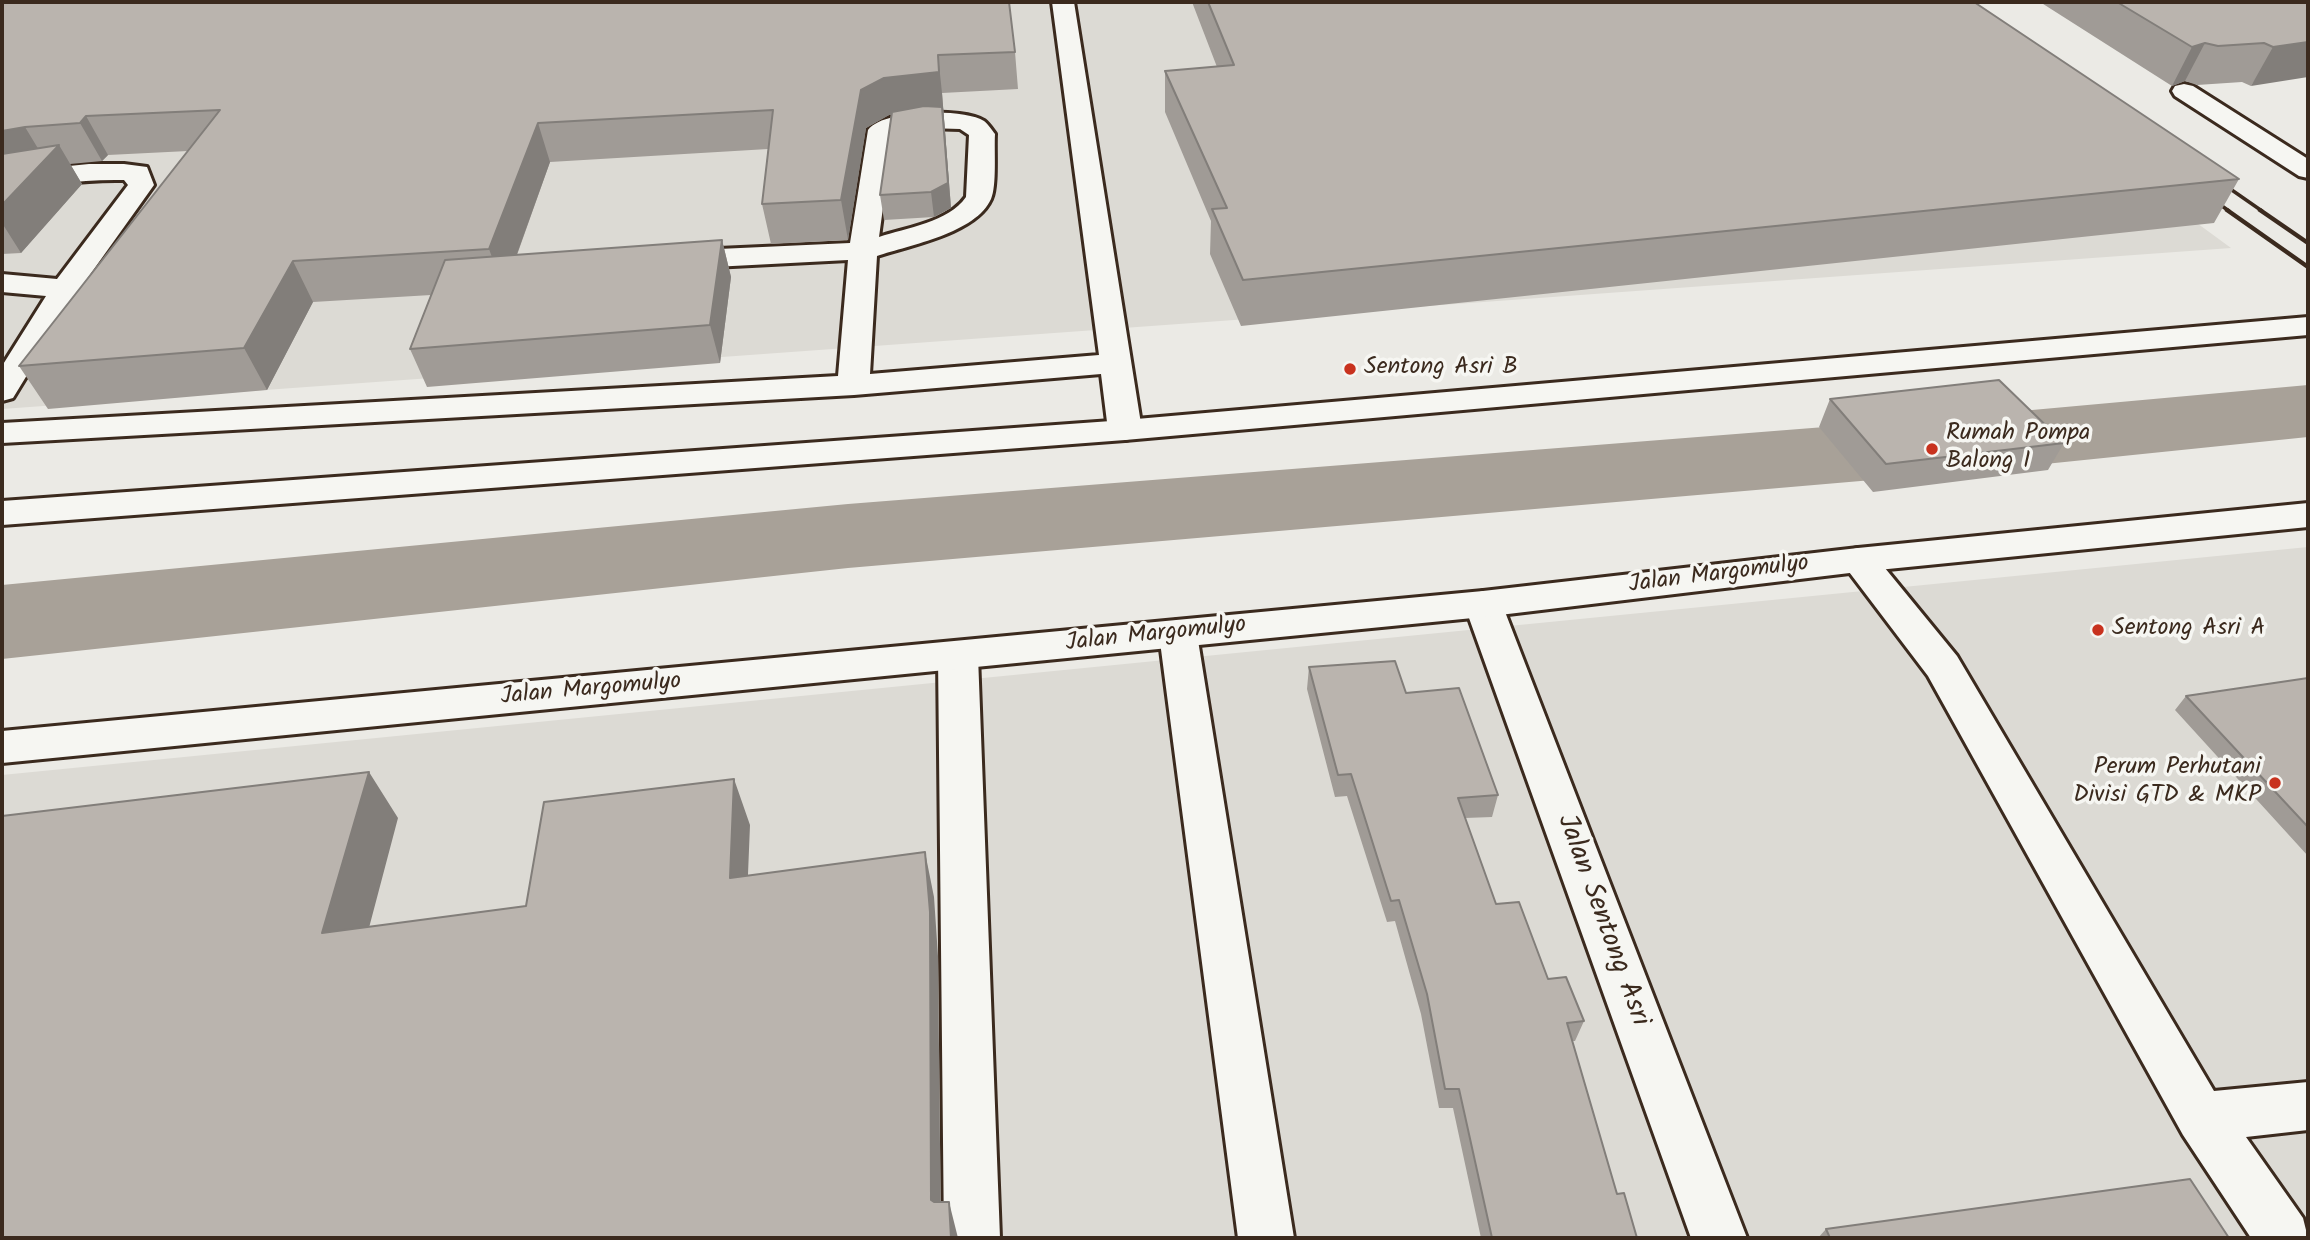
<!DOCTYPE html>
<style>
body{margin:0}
#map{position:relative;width:2310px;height:1240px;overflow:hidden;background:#ebeae5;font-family:Kalam,sans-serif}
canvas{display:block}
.frame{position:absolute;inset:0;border:4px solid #3b2a1e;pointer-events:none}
</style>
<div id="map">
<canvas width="2310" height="1240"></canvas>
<div class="frame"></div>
</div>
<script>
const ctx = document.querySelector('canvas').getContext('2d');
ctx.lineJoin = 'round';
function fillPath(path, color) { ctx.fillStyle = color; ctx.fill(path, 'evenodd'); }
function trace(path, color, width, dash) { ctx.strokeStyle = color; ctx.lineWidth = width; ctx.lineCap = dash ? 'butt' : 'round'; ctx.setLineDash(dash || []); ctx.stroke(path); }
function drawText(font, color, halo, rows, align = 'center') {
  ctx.font = font + ' Kalam,sans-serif'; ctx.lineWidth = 7; ctx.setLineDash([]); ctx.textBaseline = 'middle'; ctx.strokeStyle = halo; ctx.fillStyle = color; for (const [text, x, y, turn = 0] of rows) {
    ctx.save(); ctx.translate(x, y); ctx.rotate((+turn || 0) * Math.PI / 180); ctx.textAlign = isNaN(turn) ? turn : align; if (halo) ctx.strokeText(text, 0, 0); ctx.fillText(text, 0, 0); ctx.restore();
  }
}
fillPath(new Path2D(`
 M 2,2 L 1895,2 L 2231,248 L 2,409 Z
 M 2308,547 L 2308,1238 L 2,1238 L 2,775 Z`), '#dcdad4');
fillPath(new Path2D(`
 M 2308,385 L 2308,437 L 1977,471 L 848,568 L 2,659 L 2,585 L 848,504 L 1977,415 Z`), '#a8a198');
const minor = new Path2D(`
 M 1052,2 L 1074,2 L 1142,430 L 1137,437 L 1125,440 L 1113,437 L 1108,430 L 1101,374 L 854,395 L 2,443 L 2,423 L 838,376 L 848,260 L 675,269 L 665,266 L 661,260 L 665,254 L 675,251 L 850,243 L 868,130 C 883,109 964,108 984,121 C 988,124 992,130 995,134 C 994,150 997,186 991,199 C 976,233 910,245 877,256 L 870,374 L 1099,355 ZM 927,128 L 960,129 L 969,135 L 966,197 C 949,222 906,228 879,237 L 893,134 Z
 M 2184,84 L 2193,86 L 2308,159 L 2308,178 L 2299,176 L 2175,96 L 2172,91 L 2175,86 Z
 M 89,164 L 124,164 L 147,167 L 154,185 L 79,290 L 13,398 L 2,401 L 2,366 L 46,296 L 2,292 L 2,274 L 57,279 L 128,185 L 124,180 C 81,179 43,185 2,195 L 2,178 L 49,168 Z
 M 1858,548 L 1871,551 L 1957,656 L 2214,1091 L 2308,1082 L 2308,1130 L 2246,1137 L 2303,1218 L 2308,1238 L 2251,1238 L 2183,1135 L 1928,676 L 1840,560 L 1845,551 Z
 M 1483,591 L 1496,595 L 1502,604 L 1747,1238 L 1691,1238 L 1464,604 L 1470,595 Z
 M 1178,620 L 1192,624 L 1197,634 L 1294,1238 L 1238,1238 L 1159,634 L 1164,624 Z
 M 958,642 L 972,646 L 978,656 L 1000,1238 L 944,1238 L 938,656 L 944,646 Z`);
const major = new Path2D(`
 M 2308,317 L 2308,335 L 1125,440 L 2,525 L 2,501 L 1125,420 Z
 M 2308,503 L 2308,527 L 1858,572 L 1483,617 L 2,763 L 2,731 L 1483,591 L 1858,548 Z`);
trace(minor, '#3b2a1e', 6);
trace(major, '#3b2a1e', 6);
fillPath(minor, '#f6f6f2');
fillPath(major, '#f6f6f2');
trace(new Path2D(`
 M 2216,179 L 2262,211
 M 2208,196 L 2229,211`), '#3b2a1e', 3.5);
trace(new Path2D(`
 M 2227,210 L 2308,267
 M 2260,210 L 2308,243`), '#3b2a1e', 4.5);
fillPath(new Path2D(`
 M 2,2 L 1015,52 L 1018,89 L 942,93 L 951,208 L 934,217 L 884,220 L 880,195 L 891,115 L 889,115 L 866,128 L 848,240 L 771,244 L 762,204 L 768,149 L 550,162 L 517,255 L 722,240 L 731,277 L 720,363 L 427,387 L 410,349 L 431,295 L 313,302 L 267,390 L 48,409 L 19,366 L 188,151 L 108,155 L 102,161 L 70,164 L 82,184 L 21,253 L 2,254 Z
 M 1192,2 L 1974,2 L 2239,179 L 2214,223 L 1241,326 L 1210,254 L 1211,221 L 1165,112 L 1165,71 L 1217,67 Z
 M 2040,2 L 2308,2 L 2251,86 L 2242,82 L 2197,85 L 2185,81 L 2172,86 Z
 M 1830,399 L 2064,443 L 2048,470 L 1873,492 L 1819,427 Z
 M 1309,667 L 1406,693 L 1498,795 L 1492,817 L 1465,818 L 1496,904 L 1548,979 L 1584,1021 L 1575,1041 L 1572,1041 L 1617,1194 L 1637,1238 L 1481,1238 L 1453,1108 L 1439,1108 L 1421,1014 L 1395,921 L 1387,922 L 1347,796 L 1335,797 L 1307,689 Z
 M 2308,678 L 2308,856 L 2175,710 L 2186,696 Z
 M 1826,1229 L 2229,1238 L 1818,1238 Z`), '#a09b96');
fillPath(new Path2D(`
 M 2308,42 L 2308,77 L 2251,86 L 2273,47 Z
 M 2205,43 L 2185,81 L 2172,86 L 2192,47 Z
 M 938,55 L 942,93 L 951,208 L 934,217 L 931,192 L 943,110 L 889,115 L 866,128 L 848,240 L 841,200 L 861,90 L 884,78 Z
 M 86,116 L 108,155 L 102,161 L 80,123 Z
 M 538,123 L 550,162 L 504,290 L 489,249 Z
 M 25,127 L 45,160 L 59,145 L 82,184 L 21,253 L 2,223 L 2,131 Z
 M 722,240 L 731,277 L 720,363 L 710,325 Z
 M 293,261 L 313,302 L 267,390 L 244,348 Z
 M 369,772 L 398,818 L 356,977 L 322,933 Z
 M 734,779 L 750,825 L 746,923 L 730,878 Z
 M 925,852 L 934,897 L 938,956 L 941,1238 L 931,1200 Z
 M 949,1202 L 958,1238 L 951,1238 Z`), '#827e7a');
const building = new Path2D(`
 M 2,2 L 1009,2 L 1015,52 L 938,55 L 939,72 L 884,78 L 861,90 L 841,200 L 762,204 L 773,110 L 538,123 L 489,249 L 293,261 L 244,348 L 19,366 L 220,110 L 86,116 L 80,123 L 25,127 L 2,131 Z
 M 1208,2 L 1974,2 L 2239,179 L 1243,280 L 1212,209 L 1227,208 L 1165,71 L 1234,65 Z
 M 2117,2 L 2308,2 L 2308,42 L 2273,47 L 2264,43 L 2218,46 L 2205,43 L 2192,47 Z
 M 924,106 L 942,107 L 948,183 L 931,192 L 880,195 L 892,112 Z
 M 59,145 L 2,205 L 2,154 Z
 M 722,240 L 710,325 L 410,349 L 445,260 Z
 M 1999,380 L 2064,443 L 1886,464 L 1830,399 Z
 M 1395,661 L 1406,693 L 1459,688 L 1498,795 L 1458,798 L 1496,904 L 1519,902 L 1548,979 L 1566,977 L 1584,1021 L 1567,1023 L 1617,1194 L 1624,1193 L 1637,1238 L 1492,1238 L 1459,1089 L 1445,1089 L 1427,994 L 1399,900 L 1391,901 L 1351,774 L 1338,775 L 1309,667 Z
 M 2308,678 L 2308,827 L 2186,696 Z
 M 369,772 L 322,933 L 526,906 L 544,802 L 734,779 L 730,878 L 925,852 L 930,912 L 931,1200 L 934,1202 L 949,1202 L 951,1238 L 2,1238 L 2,816 Z
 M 2190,1179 L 2229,1238 L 1830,1238 L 1826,1229 Z`);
fillPath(building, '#bab4ae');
trace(building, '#827e7a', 2);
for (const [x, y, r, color] of [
 [1350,369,7,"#c8321e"],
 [1932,449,7,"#c8321e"],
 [2098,630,7,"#c8321e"],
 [2275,783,7,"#c8321e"]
]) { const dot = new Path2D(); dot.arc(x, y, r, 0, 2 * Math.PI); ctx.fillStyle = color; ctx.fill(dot); trace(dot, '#f6f6f2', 2.5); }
drawText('24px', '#3b2a1e', '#f6f6f2', [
 ["Sentong Asri B",1364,369],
 ["Rumah Pompa",1946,435],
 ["Balong I",1946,463],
 ["Sentong Asri A",2112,630],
 ["Perum Perhutani",2261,769,"right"],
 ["Divisi GTD & MKP",2261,797,"right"]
], 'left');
drawText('24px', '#3b2a1e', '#f6f6f2', [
 ["Jalan Margomulyo",1719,576,-7],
 ["Jalan Margomulyo",1156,636,-6],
 ["Jalan Margomulyo",591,691,-5]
]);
drawText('28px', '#3b2a1e', '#f6f6f2', [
 ["Jalan Sentong Asri",1601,921,70]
]);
</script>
